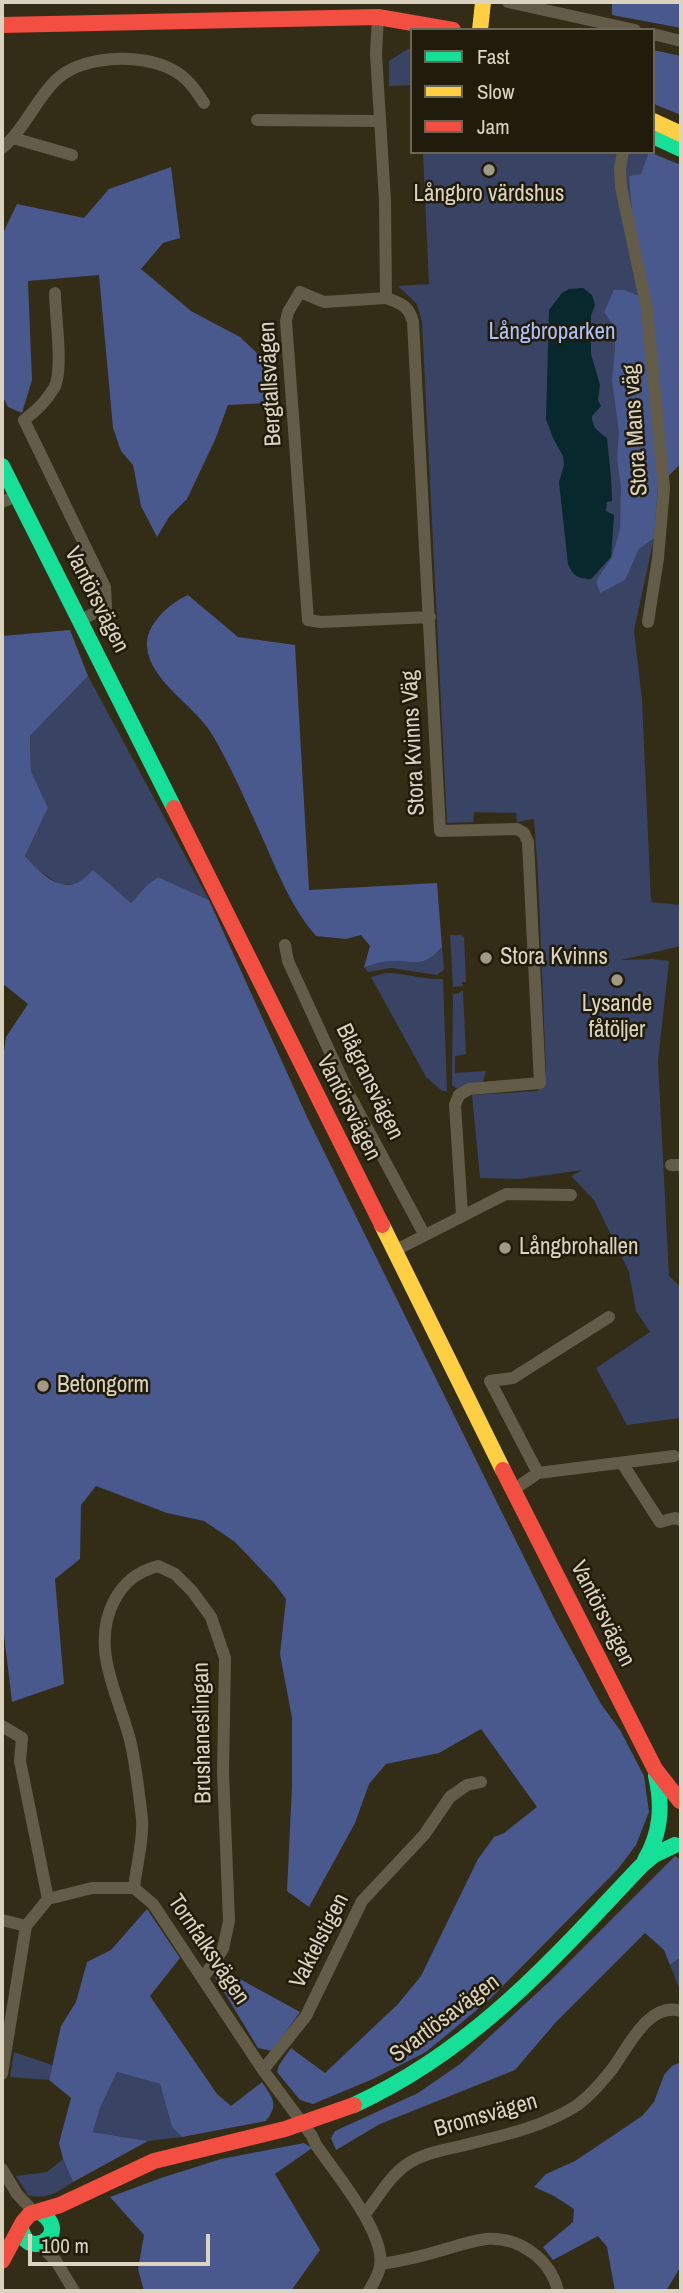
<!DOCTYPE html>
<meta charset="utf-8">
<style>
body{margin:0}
#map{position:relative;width:683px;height:2293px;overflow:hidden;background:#332c17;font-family:"Archivo Narrow",sans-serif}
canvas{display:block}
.frame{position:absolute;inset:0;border:4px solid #dbd3bf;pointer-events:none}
.legend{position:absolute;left:410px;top:28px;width:245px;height:126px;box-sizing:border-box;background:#201b0b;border:2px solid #6b6553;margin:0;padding:9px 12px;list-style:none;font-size:21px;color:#dbd3bf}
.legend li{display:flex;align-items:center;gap:14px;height:35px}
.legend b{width:35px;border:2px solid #6b6553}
.scale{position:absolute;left:28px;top:2234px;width:182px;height:32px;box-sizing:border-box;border:4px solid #dbd3bf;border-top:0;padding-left:9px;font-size:21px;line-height:24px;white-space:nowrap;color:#dbd3bf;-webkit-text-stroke:5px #201b0b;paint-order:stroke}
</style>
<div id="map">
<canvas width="683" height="2293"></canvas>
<div class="frame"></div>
<ul class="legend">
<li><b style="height:9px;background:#16e098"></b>Fast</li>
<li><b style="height:9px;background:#ffcf43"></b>Slow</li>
<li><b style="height:9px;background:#f24e42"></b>Jam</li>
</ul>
<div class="scale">100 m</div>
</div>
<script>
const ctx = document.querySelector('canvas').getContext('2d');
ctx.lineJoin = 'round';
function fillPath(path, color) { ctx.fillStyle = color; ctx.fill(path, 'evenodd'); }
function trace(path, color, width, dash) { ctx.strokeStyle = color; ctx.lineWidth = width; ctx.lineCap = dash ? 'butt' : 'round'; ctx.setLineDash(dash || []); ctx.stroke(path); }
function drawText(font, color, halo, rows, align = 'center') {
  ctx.font = font + ' "Archivo Narrow",sans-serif'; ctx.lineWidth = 5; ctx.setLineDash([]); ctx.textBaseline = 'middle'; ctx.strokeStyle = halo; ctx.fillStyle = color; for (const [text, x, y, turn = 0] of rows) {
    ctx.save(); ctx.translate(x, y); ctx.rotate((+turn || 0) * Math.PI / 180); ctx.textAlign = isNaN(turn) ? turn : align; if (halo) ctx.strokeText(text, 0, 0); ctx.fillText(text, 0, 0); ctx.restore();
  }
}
fillPath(new Path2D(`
 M 408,49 L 412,49 L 412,85 L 389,86 L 389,61 Z
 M 423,152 L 645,152 L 681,165 L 681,463 L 658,487 L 654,538 L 634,631 L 642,700 L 651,902 L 681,905 L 681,946 L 621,960 L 652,959 L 669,961 L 658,1061 L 669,1276 L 681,1287 L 681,1418 L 627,1425 L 596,1368 L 650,1332 L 636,1311 L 629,1272 L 594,1200 L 571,1176 L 583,1170 L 519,1179 L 480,1178 L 472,1095 L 537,1091 L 544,1086 L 546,1072 L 538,874 L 534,819 L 517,822 L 516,813 L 474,812 L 473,822 L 447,823 L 422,322 L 417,304 L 398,286 L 429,284 Z
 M 88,676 L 209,900 L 158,877 L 147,885 L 131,903 L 116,890 L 76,884 L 59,884 L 38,870 L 25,856 L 48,808 L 31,771 L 30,736 Z
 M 450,935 L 461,935 L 464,937 L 466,982 L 462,982 L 463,986 L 453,987 Z
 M 442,947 L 444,970 L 437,975 L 391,968 L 368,972 L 364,967 C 373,965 383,961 392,961 C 416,961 424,968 442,947 Z
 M 386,973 C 406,973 424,980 443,979 L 447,1091 L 442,1091 L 426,1077 L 371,977 Z
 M 461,991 L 463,991 L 466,1054 L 455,1056 L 455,1073 L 486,1071 L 483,1082 L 467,1084 L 457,1089 L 452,1085 L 453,994 L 460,993 Z
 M 681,1957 L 681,1993 L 670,1965 Z
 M 14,2052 L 52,2065 L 49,2080 L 10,2077 Z
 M 117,2072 L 160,2084 L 172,2127 L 182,2137 L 148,2141 L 93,2132 L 100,2108 Z
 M 63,2159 L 73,2182 C 58,2192 47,2200 28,2195 L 16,2176 L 47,2172 Z`), '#394363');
fillPath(new Path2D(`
 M 612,2 L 681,2 L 681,28 L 612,15 Z
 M 653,50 L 681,56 L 681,115 L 656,105 L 653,100 Z
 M 649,152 L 681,165 L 681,463 L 658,487 L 654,538 L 639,549 L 625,580 L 600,593 L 596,581 L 612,557 L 620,529 L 621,487 L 617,459 L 619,432 L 612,381 L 615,349 L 614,326 L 604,312 L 614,290 L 624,290 L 650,300 L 633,224 L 629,176 L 641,174 Z
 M 171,167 L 180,238 L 163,243 L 141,269 L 191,311 L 240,337 L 256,352 L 264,371 L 275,383 L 269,403 L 228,405 L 215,440 L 187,499 L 169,517 L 157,537 L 141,506 L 133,465 L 121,451 L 113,428 L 99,275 L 28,281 L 32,380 L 22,413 L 8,407 L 2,395 L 2,235 L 17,204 L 84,218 L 109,189 Z
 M 188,595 L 238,637 L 295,645 L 309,890 L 437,883 L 442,947 C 424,968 416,961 392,961 C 383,961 373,965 364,967 L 370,946 L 361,935 L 346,939 L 316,936 C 289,905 275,865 258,828 C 244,797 230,765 213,736 C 197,707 150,682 147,647 C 145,624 170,603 188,595 Z
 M 70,630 L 88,676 L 30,736 L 31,771 L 48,808 L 25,856 C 37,869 54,889 74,884 C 81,882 88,875 93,870 L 131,903 L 147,885 L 158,877 L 209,900 L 308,1119 L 555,1620 L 601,1704 L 620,1730 L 644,1776 L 649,1812 L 636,1845 L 618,1869 L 489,2000 L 426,2052 L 373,2079 L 313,2104 L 300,2100 L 277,2072 L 279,2065 L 291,2048 L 325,2073 L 398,2004 L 421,1976 L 478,1859 L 494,1837 L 504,1833 L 537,1807 L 481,1729 L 439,1753 L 386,1764 L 369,1784 L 355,1823 L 309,1907 L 287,1891 L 292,1786 L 292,1718 L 280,1654 L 286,1599 L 274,1583 L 235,1542 L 204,1521 L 167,1513 L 96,1486 L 81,1505 L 80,1559 L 55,1579 L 64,1684 L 12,1702 L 2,1618 L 2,1065 L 6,1037 L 28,1004 L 2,983 L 2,636 Z
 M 675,1856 L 681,1860 L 681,1957 L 670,1965 L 664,1950 L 645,1933 L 556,2022 L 515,2070 L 380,2124 L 336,2150 L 331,2138 L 335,2131 L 418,2093 L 460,2064 L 551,1980 Z
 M 147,1909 L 180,1958 L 150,1996 L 217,2094 L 231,2106 L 262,2082 C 273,2099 279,2104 266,2121 L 182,2137 L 172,2127 L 160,2084 L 117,2072 L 100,2108 L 93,2132 L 148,2141 L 73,2182 L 63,2159 L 59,2143 L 71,2098 L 49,2080 L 61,2026 L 76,2002 L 87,1962 L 111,1950 Z
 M 218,1967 L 300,2012 L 272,2051 L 258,2048 L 215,1977 Z
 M 681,2062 C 681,2075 678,2106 681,2115 L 681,2266 L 666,2291 L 615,2291 L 607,2247 L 598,2236 L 553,2260 L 543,2247 L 573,2222 L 574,2209 L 554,2196 L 534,2187 L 546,2174 L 575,2161 L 642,2116 L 654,2102 L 664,2075 L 672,2066 Z
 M 304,2143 L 312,2148 L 275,2174 L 320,2250 L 291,2291 L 205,2291 L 203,2289 L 197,2291 L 144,2291 L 138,2269 L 144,2235 L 110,2197 L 161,2178 L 221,2159 Z`), '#49588d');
fillPath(new Path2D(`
 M 583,288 L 592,295 L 595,305 L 591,316 L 591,354 L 600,385 L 598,400 L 601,406 L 592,416 C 592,427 598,432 607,438 C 609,460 612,480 612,501 L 607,502 L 606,511 L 614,515 L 611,557 L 591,579 C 578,579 573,576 568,564 L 559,482 L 564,465 L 563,456 L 553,438 L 546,419 L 549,310 L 562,293 L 569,289 Z`), '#07282c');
trace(new Path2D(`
 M 508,2 L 635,30
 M 378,17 L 376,54 L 385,201 L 386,298 L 324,302 L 300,292 L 288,312 L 286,321 L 308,620 L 321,622 L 430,617
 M 653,34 L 681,41
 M 257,120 L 379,121
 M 13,138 L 72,155
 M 2,148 C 24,130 35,101 55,81 C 81,55 140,53 171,69 C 187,77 195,89 204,103
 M 623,152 L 620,168 L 621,187 L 647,309 L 664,488 L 658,558 L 648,622
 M 55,293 C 55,314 64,371 54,388 C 47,400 35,412 24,420 L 105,587 L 106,607 L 81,620
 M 386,298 C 401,303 409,306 413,322 L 440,831 L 517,829 L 524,833 L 528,842 L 540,1083 L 469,1089 L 459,1095 L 455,1105 L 462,1214
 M 2,502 L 17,496
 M 285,945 L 288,961 L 350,1096 L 424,1234
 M 671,1165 L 681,1165
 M 394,1251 L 506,1194 L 571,1195
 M 622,1463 L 660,1522 L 675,1518 L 681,1520
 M 538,1473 L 490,1381 L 513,1378 L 609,1317
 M 513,1490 L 538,1473 L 674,1456
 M 2,1726 L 22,1738 L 20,1761 L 48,1899
 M 134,1888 C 136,1867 144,1839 142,1819 C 139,1793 136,1765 130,1740 C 118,1694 90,1648 114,1601 C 124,1582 137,1572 158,1566 L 175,1574 L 192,1591 L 211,1617 L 225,1658 L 223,1772 L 229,1921 L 223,1949 L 203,1978
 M 2,1920 L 26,1926
 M 263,2070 L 306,2016 L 362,1901 L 424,1835 L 450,1797 L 467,1785 L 481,1782
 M 2,2074 L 26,1926 L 48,1899 L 92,1888 L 134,1888 L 153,1904 L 263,2070 L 312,2136 L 316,2145 C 334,2171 386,2233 380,2266 C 379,2274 373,2284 369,2291
 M 2,2169 L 17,2194 L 34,2212
 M 365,2214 C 377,2199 389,2177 406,2165 C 422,2154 442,2150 461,2146 C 500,2136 541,2128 576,2106 C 590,2096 602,2082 613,2068 C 628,2047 649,2001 681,2011
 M 39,2244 L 56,2261 L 74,2291
 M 381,2264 C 401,2261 419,2257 439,2251 C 454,2247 470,2241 486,2239 C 519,2237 550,2258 558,2291`), '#625c49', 12);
trace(new Path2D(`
 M 653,136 L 681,149
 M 2,466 L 174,808
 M 645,1860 C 661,1833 663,1806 656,1776
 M 354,2105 C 475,2049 551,1961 641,1866 L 654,1855 L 675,1845
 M 21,2229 C 21,2230 25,2239 26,2240 C 38,2253 69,2231 40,2212`), '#16e098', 16);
trace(new Path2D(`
 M 480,30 L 483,2
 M 653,121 L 681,134
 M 382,1225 L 503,1470`), '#ffcf43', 16);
trace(new Path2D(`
 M 2,25 L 378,17 L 453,30
 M 174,808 L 382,1225
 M 503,1470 L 655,1769 L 680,1801
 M 2,2261 L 23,2222 L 30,2214 L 60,2205 L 154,2161 L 285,2129 L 354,2105`), '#f24e42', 16);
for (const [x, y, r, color] of [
 [489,170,7,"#a09984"],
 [486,958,7,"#a09984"],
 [617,980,7,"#a09984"],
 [505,1248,7,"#a09984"],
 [43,1386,7,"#a09984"]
]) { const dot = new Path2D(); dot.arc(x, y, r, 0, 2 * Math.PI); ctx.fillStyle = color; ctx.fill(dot); trace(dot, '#201b0b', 2.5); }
drawText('23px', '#dbd3bf', '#201b0b', [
 ["Långbro värdshus",489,195,"center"],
 ["Stora Kvinns",500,958],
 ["Lysande",617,1005,"center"],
 ["fåtöljer",617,1031,"center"],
 ["Långbrohallen",519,1248],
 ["Betongorm",57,1386]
], 'left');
drawText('23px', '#adc0f7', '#201b0b', [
 ["Långbroparken",552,333]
]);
drawText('23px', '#dbd3bf', '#201b0b', [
 ["Bergtallsvägen",271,384,-93],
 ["Stora Mans väg",636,430,-94],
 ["Vantörsvägen",96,600,63],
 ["Stora Kvinns Väg",414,743,-93],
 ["Blågransvägen",369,1082,64],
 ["Vantörsvägen",348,1108,63],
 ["Vantörsvägen",602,1614,63],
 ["Brushaneslingan",203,1733,-91],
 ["Vaktelstigen",320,1941,-63],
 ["Tornfalksvägen",208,1950,56],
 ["Svartlösavägen",445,2019,-37],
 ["Bromsvägen",486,2116,-16]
]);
</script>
